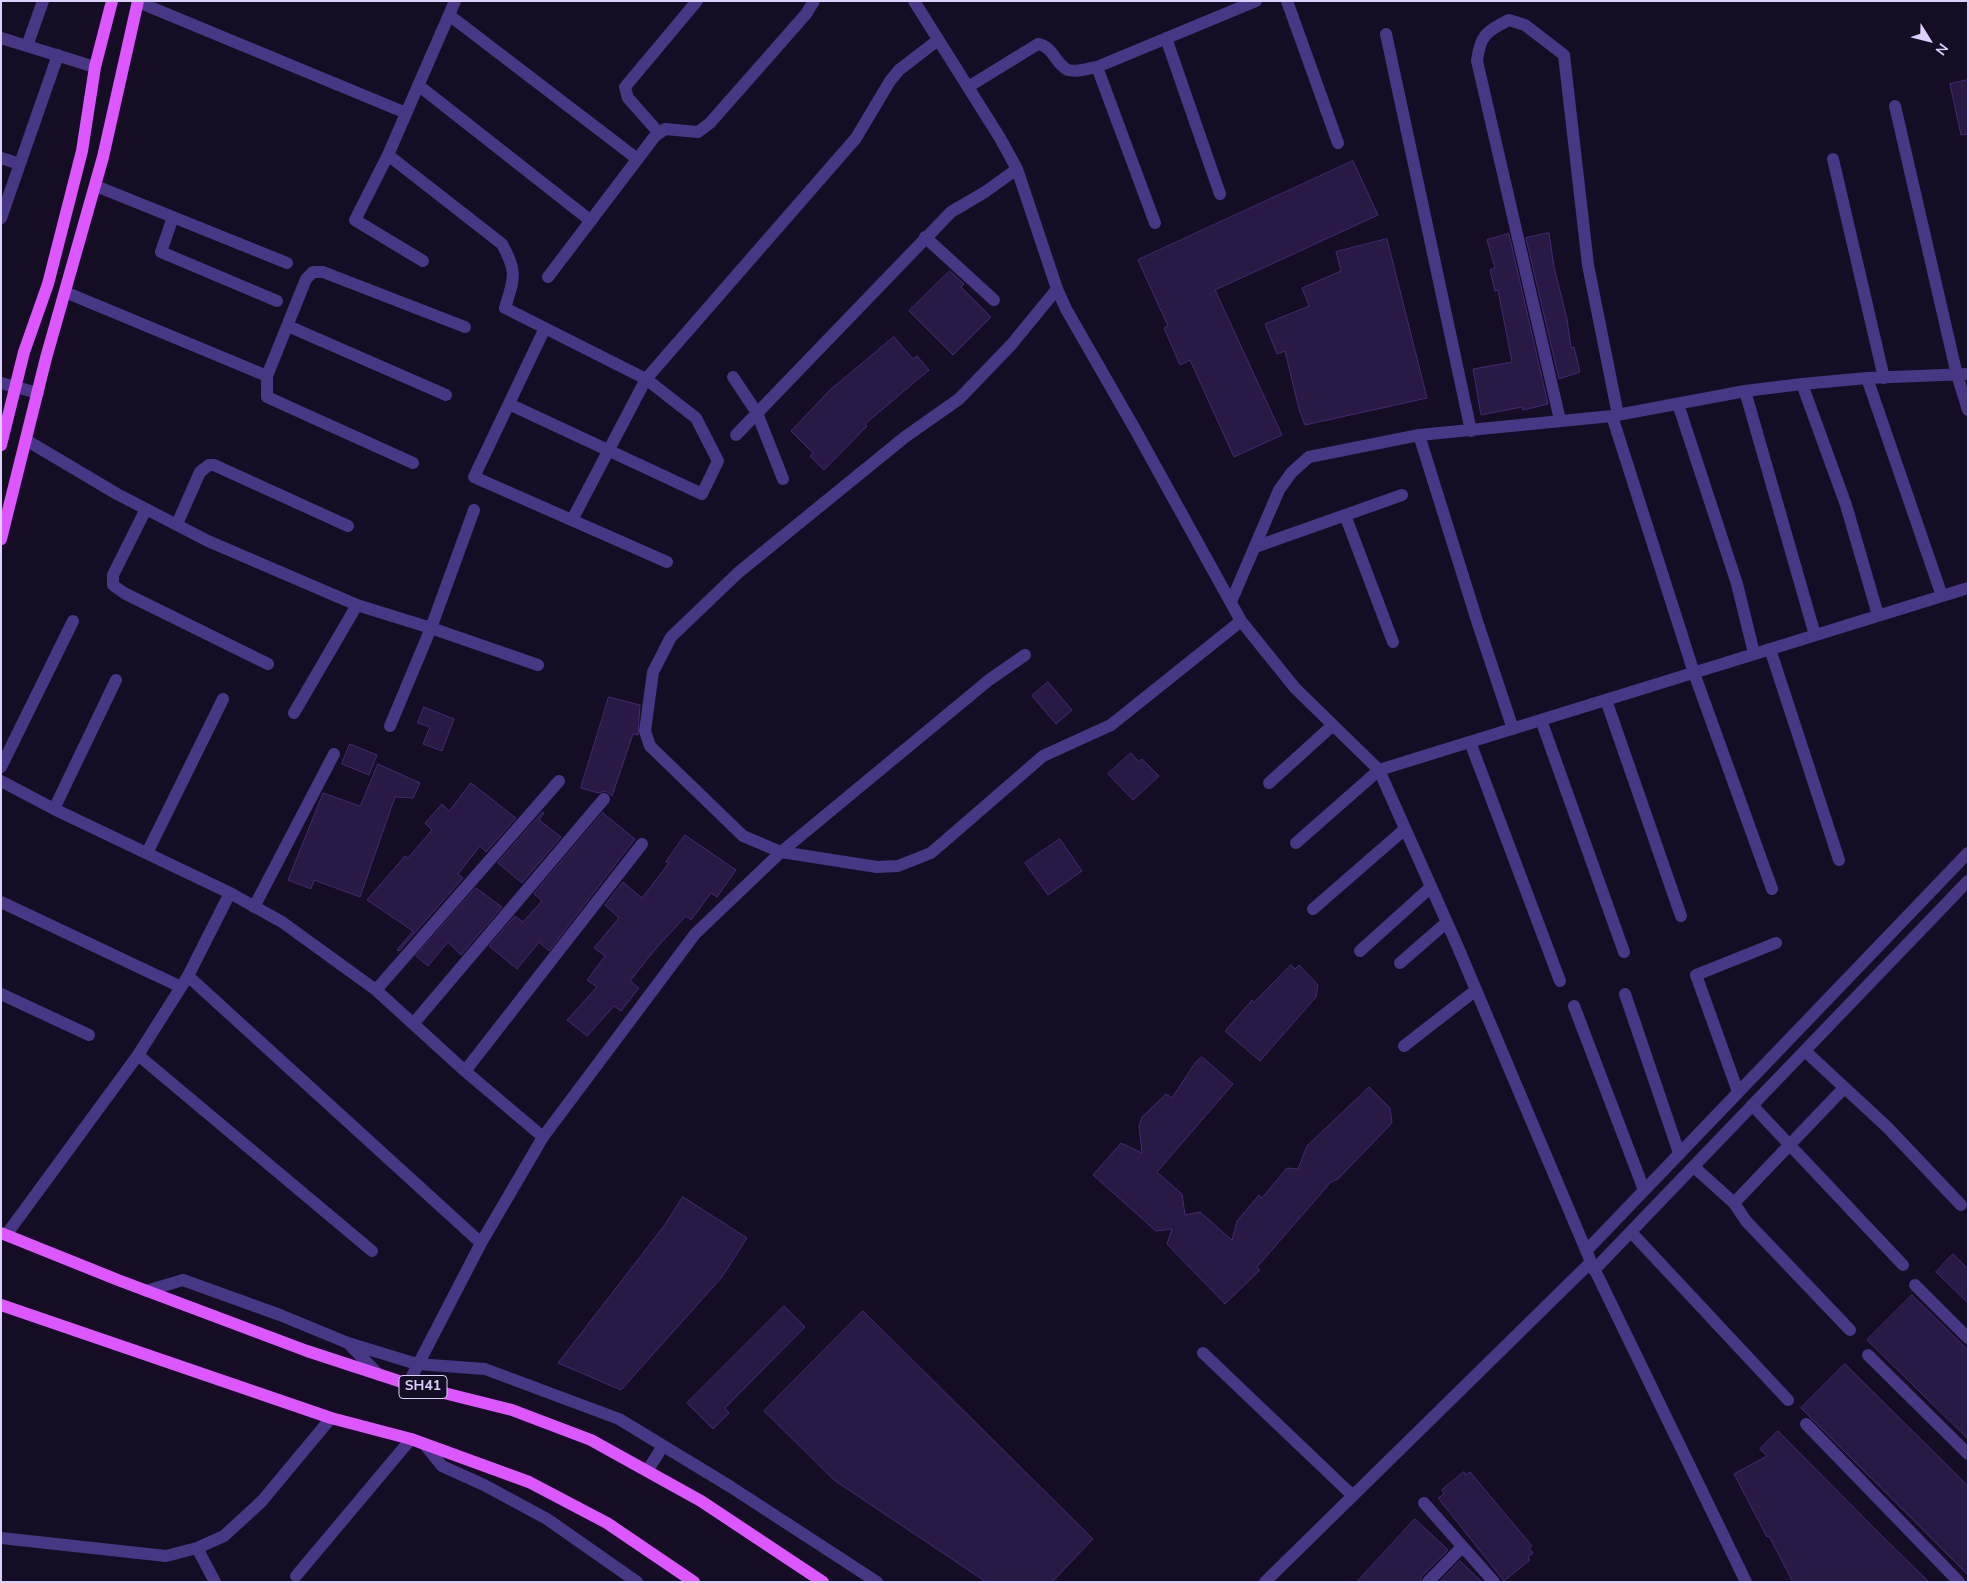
<!DOCTYPE html>
<style>
body{margin:0}
#map{position:relative;width:1969px;height:1583px;overflow:hidden;background:#150d24;font-family:"Nunito Sans",sans-serif}
canvas{display:block}
.frame{position:absolute;inset:0;border:2px solid #ddd0ff;pointer-events:none}
.north{position:absolute;left:1904px;top:15px;width:50px;height:50px;-webkit-text-stroke:4px #150d24;paint-order:stroke;rotate:126deg;font-size:14px;font-weight:700;line-height:20px;text-align:center;color:#ddd0ff}
.north::after{content:'';display:block;margin:auto;width:18px;height:22px;background:#ddd0ff;clip-path:polygon(50% 0,100% 100%,50% 72%,0 100%)}
</style>
<div id="map">
<canvas width="1969" height="1583"></canvas>
<div class="frame"></div>
<div class="north">N</div>
</div>
<script>
const ctx = document.querySelector('canvas').getContext('2d');
ctx.lineJoin = 'round';
function fillPath(path, color) { ctx.fillStyle = color; ctx.fill(path, 'evenodd'); }
function trace(path, color, width, dash) { ctx.strokeStyle = color; ctx.lineWidth = width; ctx.lineCap = dash ? 'butt' : 'round'; ctx.setLineDash(dash || []); ctx.stroke(path); }
function drawText(font, color, halo, rows, align = 'center') {
  ctx.font = font + ' "Nunito Sans",sans-serif'; ctx.lineWidth = 4; ctx.setLineDash([]); ctx.textBaseline = 'middle'; ctx.strokeStyle = halo; ctx.fillStyle = color; for (const [text, x, y, turn = 0] of rows) {
    ctx.save(); ctx.translate(x, y); ctx.rotate((+turn || 0) * Math.PI / 180); ctx.textAlign = isNaN(turn) ? turn : align; if (halo) ctx.strokeText(text, 0, 0); ctx.fillText(text, 0, 0); ctx.restore();
  }
}
const building = new Path2D(`
 M 1968,80 L 1968,134 L 1961,135 L 1950,84 Z
 M 1353,161 L 1378,215 L 1215,290 L 1282,435 L 1234,457 L 1190,360 L 1180,365 L 1164,328 L 1168,326 L 1138,260 Z
 M 1549,233 L 1554,267 L 1567,319 L 1571,348 L 1574,347 L 1580,372 L 1559,379 L 1526,238 Z
 M 1509,234 L 1548,404 L 1523,410 L 1522,407 L 1481,415 L 1473,369 L 1512,362 L 1498,290 L 1495,291 L 1490,270 L 1495,268 L 1487,240 Z
 M 1387,239 L 1427,398 L 1305,425 L 1299,409 L 1285,351 L 1277,354 L 1265,324 L 1309,306 L 1302,288 L 1341,271 L 1336,252 Z
 M 950,271 L 964,284 L 961,287 L 991,317 L 953,355 L 909,311 Z
 M 894,337 L 913,359 L 917,356 L 929,370 L 865,424 L 867,426 L 824,470 L 810,456 L 813,453 L 791,431 L 830,390 Z
 M 1048,682 L 1072,710 L 1056,724 L 1032,696 Z
 M 609,697 L 640,705 L 638,735 L 633,734 L 612,796 L 606,791 L 598,793 L 581,788 Z
 M 424,707 L 454,719 L 442,751 L 423,744 L 430,727 L 418,723 Z
 M 350,744 L 377,755 L 369,775 L 342,764 Z
 M 1131,753 L 1139,762 L 1142,759 L 1159,776 L 1133,800 L 1108,774 Z
 M 378,764 L 420,783 L 413,798 L 395,797 L 360,897 L 314,880 L 311,889 L 288,880 L 323,793 L 360,806 Z
 M 471,783 L 516,818 L 486,852 L 480,846 L 458,874 L 463,878 L 399,951 L 397,950 L 413,931 L 367,900 L 405,856 L 408,858 L 432,830 L 425,823 L 442,804 L 449,811 Z
 M 543,812 L 544,813 L 539,820 L 561,837 L 522,883 L 498,863 Z
 M 603,813 L 635,839 L 549,951 L 539,942 L 517,969 L 489,946 L 515,916 L 523,922 L 542,901 L 534,894 Z
 M 685,835 L 736,870 L 717,897 L 711,893 L 691,920 L 686,916 L 658,946 L 630,981 L 639,988 L 621,1011 L 614,1006 L 587,1036 L 567,1020 L 597,987 L 587,980 L 605,956 L 594,948 L 619,918 L 605,905 L 623,882 L 642,898 L 669,863 L 666,862 Z
 M 1060,839 L 1082,871 L 1048,895 L 1025,863 Z
 M 476,888 L 502,907 L 461,955 L 448,942 L 428,966 L 416,956 Z
 M 1291,965 L 1295,969 L 1299,965 L 1318,985 L 1316,997 L 1260,1061 L 1225,1031 L 1252,1000 L 1254,1002 Z
 M 1202,1057 L 1233,1084 L 1157,1172 L 1182,1194 L 1185,1215 L 1200,1212 L 1232,1240 L 1237,1221 L 1259,1195 L 1262,1198 L 1287,1168 L 1298,1169 L 1307,1146 L 1369,1087 L 1390,1108 L 1392,1123 L 1338,1179 L 1331,1182 L 1257,1267 L 1260,1270 L 1225,1304 L 1167,1244 L 1172,1229 L 1156,1231 L 1093,1175 L 1121,1143 L 1142,1153 L 1139,1126 L 1142,1117 L 1166,1094 L 1172,1098 L 1195,1063 Z
 M 683,1197 L 747,1238 L 722,1277 L 621,1390 L 558,1363 L 664,1226 Z
 M 1953,1254 L 1968,1269 L 1968,1303 L 1936,1272 Z
 M 1912,1295 L 1968,1350 L 1968,1439 L 1867,1340 Z
 M 784,1306 L 805,1327 L 725,1408 L 729,1413 L 713,1429 L 687,1403 Z
 M 863,1311 L 1093,1539 L 1052,1582 L 986,1582 L 834,1480 L 764,1411 Z
 M 1845,1364 L 1968,1486 L 1968,1575 L 1801,1408 Z
 M 1778,1431 L 1883,1537 L 1929,1582 L 1793,1582 L 1769,1536 L 1767,1537 L 1734,1474 L 1767,1456 L 1760,1449 Z
 M 1464,1472 L 1466,1475 L 1470,1472 L 1532,1546 L 1529,1548 L 1533,1553 L 1528,1557 L 1530,1560 L 1504,1581 L 1438,1498 L 1444,1494 L 1442,1490 Z
 M 1415,1519 L 1448,1550 L 1422,1576 L 1420,1582 L 1357,1582 Z
 M 1460,1561 L 1482,1582 L 1440,1582 Z`);
fillPath(building, '#291945');
trace(building, '#442a72', 1);
trace(new Path2D(`
 M 455,1 L 388,155 L 502,244 C 518,273 514,278 505,308 L 646,379 L 696,418 L 718,461 L 702,494 L 509,404
 M 914,1 L 1000,138 L 1017,169 L 1057,289 L 1066,309 L 1136,431 L 1241,621 L 1295,688 L 1379,770 L 1457,945 L 1591,1262 L 1746,1582
 M 1287,1 L 1338,143
 M 138,2 L 406,113
 M 449,15 L 636,158
 M 1386,34 L 1471,431
 M 1,38 L 95,67
 M 1166,38 L 1220,194
 M 27,46 L 43,1
 M 1097,67 L 1155,223
 M 418,85 L 591,221
 M 968,87 L 1038,44 C 1054,47 1055,64 1068,70 C 1076,73 1089,68 1097,67 L 1256,1
 M 1895,106 L 1957,375 L 1968,410
 M 659,133 L 628,98 L 625,87 L 697,1
 M 388,155 L 355,220 L 423,261
 M 1,158 L 20,164
 M 1833,159 L 1884,378
 M 96,186 L 287,263
 M 173,217 L 161,252 L 277,301
 M 1,218 L 58,55
 M 925,237 L 994,300
 M 548,277 L 655,136 L 665,129 L 698,132 L 710,123 L 806,14 L 814,1
 M 1057,289 L 1011,345 L 959,399 L 905,437 L 739,572 L 671,637 L 653,672 L 645,731 L 650,746 L 743,836 L 781,852 L 877,867 L 898,866 L 931,853 L 1043,756 L 1111,725 L 1241,621
 M 65,292 L 267,376 L 267,397 L 413,463
 M 288,326 L 446,395
 M 545,328 L 474,477 L 667,562
 M 267,376 L 306,279 L 313,272 L 323,272 L 465,327
 M 733,377 L 757,413 L 783,479
 M 1867,378 L 1942,596
 M 1,383 L 38,393
 M 1802,384 L 1846,505 L 1878,615
 M 1745,391 L 1815,635
 M 1678,404 L 1737,584 L 1754,653
 M 1612,416 L 1694,673 L 1772,889
 M 1560,420 L 1477,61 C 1480,36 1486,31 1509,20 L 1525,25 L 1564,55 L 1588,265 L 1618,415
 M 736,435 L 951,212 L 985,192 L 1017,169
 M 1419,435 L 1478,624 L 1513,729
 M 26,440 L 117,494 L 208,541 L 357,605 L 431,628 L 538,665
 M 146,509 L 113,575 L 113,585 L 124,593 L 268,664
 M 1345,515 L 1393,642
 M 572,520 L 646,379 L 856,138 L 890,81 L 899,70 L 938,40
 M 177,524 L 200,472 L 209,465 L 214,465 L 348,526
 M 1255,547 L 1402,495
 M 1231,602 L 1279,490 L 1292,472 L 1309,457 L 1419,435 L 1612,416 L 1745,391 L 1802,384 L 1867,378 L 1968,374
 M 1770,649 L 1839,860
 M 1606,700 L 1681,916
 M 294,713 L 357,605
 M 1541,720 L 1624,952
 M 390,726 L 431,628 L 474,510
 M 1470,742 L 1560,981
 M 1,767 L 73,621
 M 1,781 L 54,809 L 230,893 L 282,922 L 376,990 L 465,1071 L 543,1137
 M 1269,783 L 1333,725
 M 54,809 L 116,680
 M 1296,843 L 1379,770 L 1968,588
 M 147,853 L 223,699
 M 230,893 L 188,976 L 481,1243
 M 1,902 L 181,987
 M 254,907 L 334,754
 M 1313,909 L 1405,829
 M 1360,951 L 1431,887
 M 1400,963 L 1447,922
 M 376,990 L 559,781
 M 1,994 L 89,1035
 M 1625,994 L 1679,1153
 M 1574,1006 L 1644,1190
 M 413,1024 L 604,799
 M 1404,1046 L 1476,990
 M 1805,1051 L 1887,1127 L 1961,1205
 M 138,1055 L 372,1251
 M 465,1071 L 642,844
 M 1738,1092 L 1696,975 L 1776,943
 M 1752,1105 L 1903,1265
 M 1694,1167 L 1734,1203 L 1746,1221 L 1850,1330
 M 1734,1203 L 1844,1088
 M 1631,1232 L 1788,1400
 M 6,1235 L 138,1055 L 188,976
 M 1586,1251 L 1968,853
 M 1594,1270 L 1968,881
 M 1915,1285 L 1968,1338
 M 146,1291 L 183,1280 L 280,1315 L 348,1343 L 417,1364 L 485,1369 L 619,1419 L 731,1487 L 877,1582
 M 350,1345 L 379,1375
 M 1203,1353 L 1352,1495
 M 1868,1355 L 1968,1454
 M 408,1384 L 481,1243 L 543,1137 L 695,934 L 781,852 L 989,680 L 1025,655
 M 1806,1424 L 1959,1582
 M 425,1445 L 442,1466 L 484,1485 L 547,1519 L 637,1582
 M 647,1471 L 663,1446
 M 1424,1503 L 1494,1582
 M 1,1538 L 166,1556 L 197,1548 L 224,1536 L 262,1501 L 331,1418
 M 197,1548 L 215,1582
 M 296,1576 L 411,1439
 M 1265,1582 L 1591,1262
 M 1428,1582 L 1462,1547`), '#473784', 12);
trace(new Path2D(`
 M 1,445 L 24,352 L 48,284 L 82,151 L 95,67 L 112,1
 M 1,539 L 46,358 L 103,157 L 138,1
 M 1,1233 L 118,1280 L 307,1351 L 408,1384 L 512,1410 L 591,1440 L 701,1501 L 823,1582
 M 1,1305 L 331,1418 L 411,1439 L 529,1482 L 607,1523 L 694,1582`), '#dc57ff', 12);
for (const [x, y, w] of [
 [423,1387,48]
]) { const box = new Path2D(); box.roundRect(x - w / 2, y - 11.5, w, 23, 4); ctx.fillStyle = '#150d24'; ctx.fill(box); trace(box, '#ddd0ff', 1); }
drawText('bold 14px', '#ddd0ff', null, [
 ["SH41",423,1387]
]);
</script>
